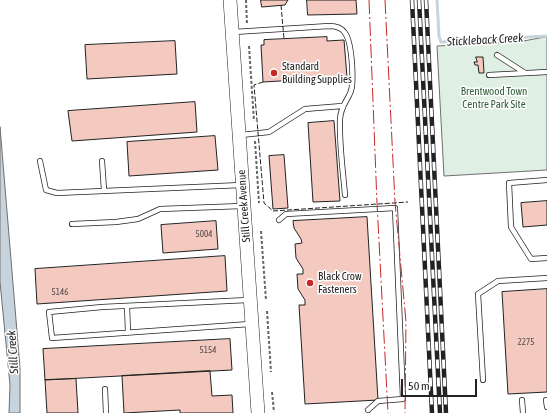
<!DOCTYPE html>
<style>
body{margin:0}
#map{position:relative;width:547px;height:413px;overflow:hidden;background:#fff;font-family:"Asap Condensed",sans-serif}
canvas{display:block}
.scale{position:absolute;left:401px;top:379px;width:76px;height:18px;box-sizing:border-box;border:2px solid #222;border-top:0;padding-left:5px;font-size:12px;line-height:14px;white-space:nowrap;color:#222;-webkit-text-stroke:3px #fff;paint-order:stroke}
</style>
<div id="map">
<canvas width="547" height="413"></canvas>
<div class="scale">50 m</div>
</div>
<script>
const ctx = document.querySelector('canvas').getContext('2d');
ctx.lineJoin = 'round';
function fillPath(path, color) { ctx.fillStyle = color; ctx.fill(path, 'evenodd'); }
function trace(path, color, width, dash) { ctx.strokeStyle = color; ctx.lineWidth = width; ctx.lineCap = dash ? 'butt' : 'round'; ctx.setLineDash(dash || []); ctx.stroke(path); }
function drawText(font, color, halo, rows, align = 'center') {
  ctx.font = font + ' "Asap Condensed",sans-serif'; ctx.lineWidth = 3; ctx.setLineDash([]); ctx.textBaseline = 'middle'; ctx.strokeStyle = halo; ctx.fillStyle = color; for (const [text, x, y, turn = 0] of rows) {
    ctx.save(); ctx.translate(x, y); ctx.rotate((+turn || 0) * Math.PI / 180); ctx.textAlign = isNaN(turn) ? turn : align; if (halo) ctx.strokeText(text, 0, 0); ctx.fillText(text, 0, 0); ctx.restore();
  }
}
const green = new Path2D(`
 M 547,37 L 547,170 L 444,176 L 437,46 L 518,42 Z`);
fillPath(green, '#e0efe3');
trace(green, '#6f6f6f', 1);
const water = new Path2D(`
 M 0,127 L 20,368 L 20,413 L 9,413 L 10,385 L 0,282 Z`);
fillPath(water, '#c7d3dd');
trace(water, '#6f6f6f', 1);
trace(new Path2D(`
 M 437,0 L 439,36 L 441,42 L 547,36`), '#c7d3dd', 3);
const building = new Path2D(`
 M 261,0 L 288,0 L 285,5 L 262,7 Z
 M 307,0 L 356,0 L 357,14 L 308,15 Z
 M 327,37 L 327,41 L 344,40 L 347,77 L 263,82 L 261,45 L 264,45 L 264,40 Z
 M 175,41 L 177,74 L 87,79 L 85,45 Z
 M 476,57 L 483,57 L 484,73 L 479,73 L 478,65 L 475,65 L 474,62 L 477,62 Z
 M 195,102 L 197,132 L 72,141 L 68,111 Z
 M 334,121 L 340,201 L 313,202 L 308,123 Z
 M 215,136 L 218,170 L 129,176 L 127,142 Z
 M 284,155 L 288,208 L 273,209 L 269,156 Z
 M 547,201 L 547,225 L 523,227 L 521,203 Z
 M 367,217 L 378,400 L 305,404 L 299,305 L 305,305 L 305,300 L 298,289 L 297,274 L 303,274 L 303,269 L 296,258 L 295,244 L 302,243 L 301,239 L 294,228 L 293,221 Z
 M 216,221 L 218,249 L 163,253 L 161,225 Z
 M 225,256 L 227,291 L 37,304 L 35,269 Z
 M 547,289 L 547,392 L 508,394 L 502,292 Z
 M 230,339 L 232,370 L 45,380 L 43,349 Z
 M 210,371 L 212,396 L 232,395 L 233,413 L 180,413 L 180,410 L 124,413 L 122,376 Z
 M 76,379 L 78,413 L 47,413 L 45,380 Z`);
fillPath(building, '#f3c9c0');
trace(building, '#222', 1);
const lane = new Path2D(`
 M 234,32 L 329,26 C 336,26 342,28 345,33 C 352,42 354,80 351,91 C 347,102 341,105 340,119 C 339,143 343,171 345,195
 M 497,55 L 525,73
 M 489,75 L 547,72
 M 241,135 L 269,132 L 305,109 L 342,106
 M 40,161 L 46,190 L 57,193 L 242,185
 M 102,161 L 104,190
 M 547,180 L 509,183 L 511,227 L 531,259 L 547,258
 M 279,220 L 286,214 L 395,208 L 403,399 L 378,401 L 368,410
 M 72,224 L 116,222 L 138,219 L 160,209 L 242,206
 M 248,300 L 102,307 L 49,312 L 52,338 L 250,324
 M 127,306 L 128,332
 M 483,380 L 478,294 L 498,281 L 547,278
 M 105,389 L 106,413
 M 522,400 L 523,413
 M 546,400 L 547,407`);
const secondary = new Path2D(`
 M 230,0 L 258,413`);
trace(lane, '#222', 6);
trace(secondary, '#222', 14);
trace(new Path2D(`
 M 246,0 L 247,24
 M 249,46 L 254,121
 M 255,141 L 259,203
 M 261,231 L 266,300
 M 267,311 L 271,372
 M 272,392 L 274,412`), '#646464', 2, [3, 2]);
trace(lane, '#fff', 4.5);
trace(secondary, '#fff', 13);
const rail = new Path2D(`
 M 412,0 L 432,413
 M 419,0 L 440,413
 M 426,0 L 446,413`);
trace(rail, '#222', 4.5);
trace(rail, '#fff', 3, [9]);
trace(new Path2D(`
 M 281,5 L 284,39
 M 263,82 L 254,85 L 264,203 L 273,211 L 408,202`), '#222', 1, [5, 2]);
trace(new Path2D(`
 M 369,0 L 377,203 L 388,413
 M 385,0 L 395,202 L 406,322 L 405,413`), '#c62828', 1, [14, 3, 2, 3]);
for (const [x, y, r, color] of [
 [274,73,4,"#c62828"],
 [310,283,4,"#c62828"]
]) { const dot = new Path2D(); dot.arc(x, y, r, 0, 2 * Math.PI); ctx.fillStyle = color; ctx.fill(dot); trace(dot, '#fff', 1.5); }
drawText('9px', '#564c4a', null, [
 ["5004",204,234],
 ["5146",60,292],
 ["2275",526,342],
 ["5154",208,350]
]);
drawText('11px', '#222', '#fff', [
 ["Standard",282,67],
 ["Building Supplies",282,80],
 ["Black Crow",318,277],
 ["Fasteners",318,290]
], 'left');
drawText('11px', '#2f5e38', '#fff', [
 ["Brentwood Town",494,92],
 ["Centre Park Site",494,105]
]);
drawText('11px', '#222', '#fff', [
 ["Still Creek Avenue",244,206,-94]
]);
drawText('italic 12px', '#222', '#fff', [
 ["Stickleback Creek",485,40,-3],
 ["Still Creek",13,352,-94]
]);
</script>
